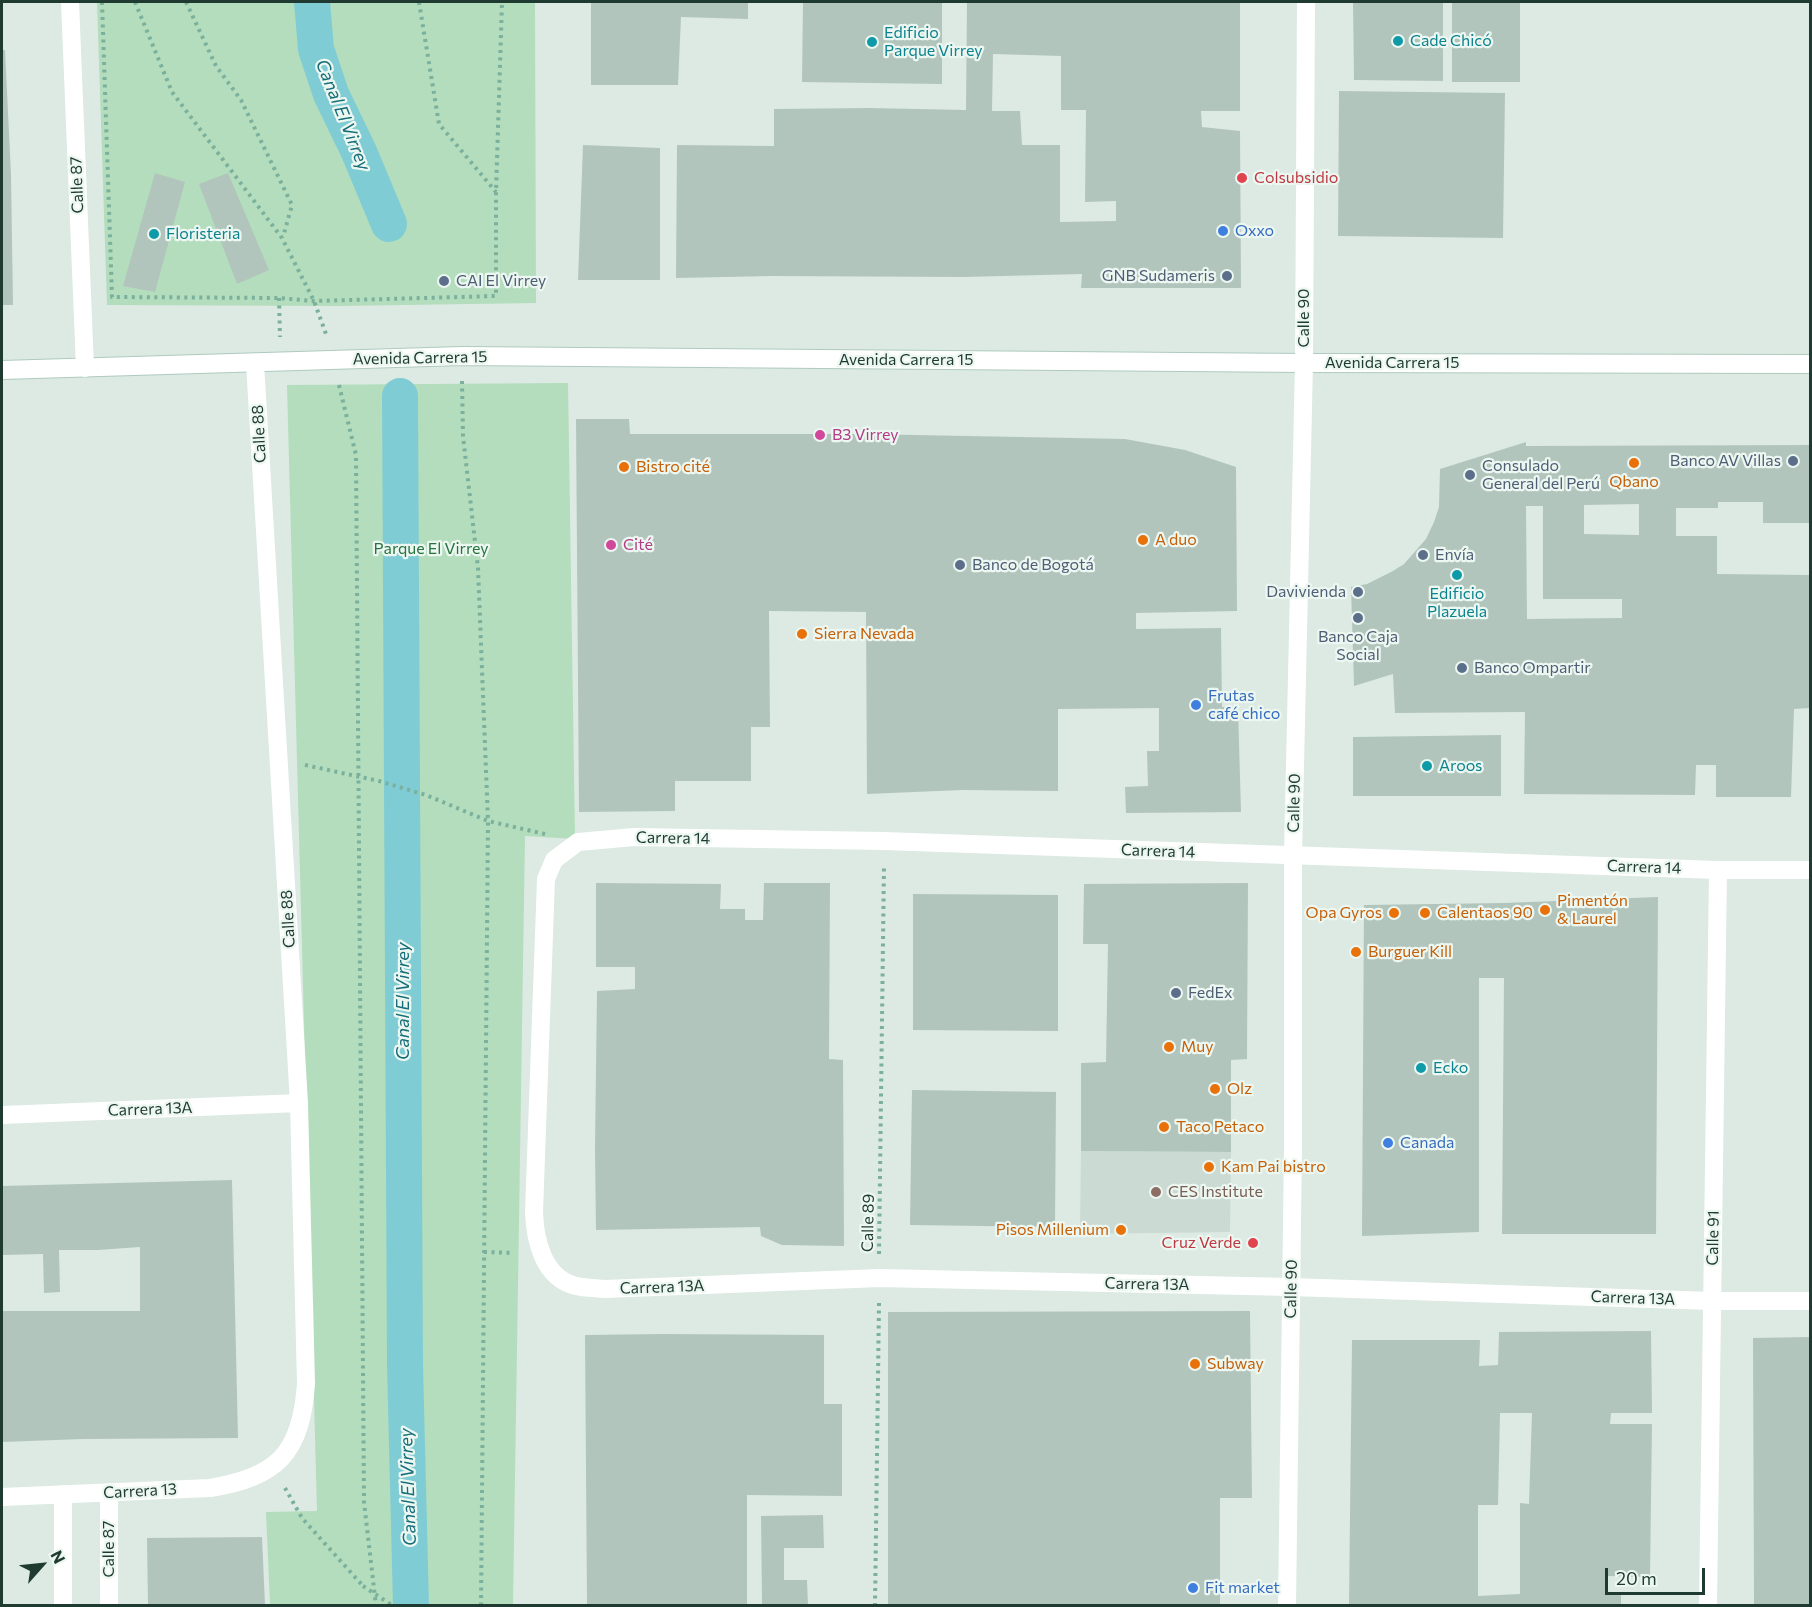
<!DOCTYPE html>
<meta charset="utf-8">
<style>
body{margin:0}
#map{position:relative;width:1812px;height:1607px;overflow:hidden;background:#dceae3;font-family:Commissioner,sans-serif}
canvas{display:block}
.frame{position:absolute;inset:0;border:3px solid #1e3a31;pointer-events:none}
.north{position:absolute;left:12px;top:1535px;width:60px;height:60px;-webkit-text-stroke:4px #edf7f1;paint-order:stroke;rotate:63deg;font-size:16px;font-weight:700;line-height:24px;text-align:center;color:#1e3a31}
.north::after{content:'';display:block;margin:auto;width:21px;height:27px;background:#1e3a31;clip-path:polygon(50% 0,100% 100%,50% 72%,0 100%)}
.scale{position:absolute;left:1605px;top:1568px;width:100px;height:27px;box-sizing:border-box;border:3px solid #1e3a31;border-top:0;padding-left:8px;font-size:18px;line-height:21px;white-space:nowrap;color:#1e3a31;-webkit-text-stroke:4px #edf7f1;paint-order:stroke}
</style>
<div id="map">
<canvas width="1812" height="1607"></canvas>
<div class="frame"></div>
<div class="north">N</div>
<div class="scale">20 m</div>
</div>
<script>
const ctx = document.querySelector('canvas').getContext('2d');
ctx.lineJoin = 'round';
function fillPath(path, color) { ctx.fillStyle = color; ctx.fill(path, 'evenodd'); }
function trace(path, color, width, dash) { ctx.strokeStyle = color; ctx.lineWidth = width; ctx.lineCap = dash ? 'butt' : 'round'; ctx.setLineDash(dash || []); ctx.stroke(path); }
function drawText(font, color, halo, rows, align = 'center') {
  ctx.font = font + ' Commissioner,sans-serif'; ctx.lineWidth = 4.5; ctx.setLineDash([]); ctx.textBaseline = 'middle'; ctx.strokeStyle = halo; ctx.fillStyle = color; for (const [text, x, y, turn = 0] of rows) {
    ctx.save(); ctx.translate(x, y); ctx.rotate((+turn || 0) * Math.PI / 180); ctx.textAlign = isNaN(turn) ? turn : align; if (halo) ctx.strokeText(text, 0, 0); ctx.fillText(text, 0, 0); ctx.restore();
  }
}
fillPath(new Path2D(`
 M 1081,1151 L 1231,1152 L 1230,1232 L 1080,1234 Z`), '#cbdad2');
fillPath(new Path2D(`
 M 97,2 L 535,2 L 536,303 L 339,306 L 107,305 Z
 M 568,383 L 575,839 L 525,836 L 513,1605 L 270,1605 L 266,1512 L 317,1511 L 287,385 Z`), '#b3ddbc');
trace(new Path2D(`
 M 312,2 L 316,49 L 331,94 L 359,152 L 389,224
 M 400,396 L 405,1365 L 411,1606`), '#80ccd4', 36);
fillPath(new Path2D(`
 M 591,2 L 748,2 L 748,19 L 681,17 L 678,85 L 591,85 Z
 M 803,2 L 942,2 L 942,84 L 802,82 Z
 M 967,2 L 1240,2 L 1240,111 L 1201,111 L 1202,127 L 1240,131 L 1241,288 L 1081,288 L 1082,274 L 963,277 L 773,276 L 676,278 L 677,145 L 774,146 L 774,109 L 869,108 L 966,110 ZM 993,54 L 1061,56 L 1061,110 L 1086,110 L 1085,202 L 1116,201 L 1116,221 L 1060,222 L 1060,145 L 1022,145 L 1020,111 L 992,111 Z
 M 1353,2 L 1443,2 L 1443,81 L 1354,80 Z
 M 1452,2 L 1520,2 L 1520,82 L 1452,82 Z
 M 2,50 L 5,50 L 11,175 L 13,305 L 2,305 Z
 M 1339,91 L 1505,93 L 1503,238 L 1338,236 Z
 M 583,145 L 660,148 L 660,280 L 578,280 Z
 M 155,173 L 185,182 L 155,292 L 123,286 Z
 M 228,173 L 269,270 L 237,284 L 199,184 Z
 M 576,419 L 629,419 L 630,434 L 863,434 L 1125,439 L 1185,450 L 1236,467 L 1237,611 L 1136,613 L 1136,629 L 1221,628 L 1222,707 L 1238,707 L 1241,812 L 1126,813 L 1125,787 L 1148,786 L 1147,751 L 1159,751 L 1159,708 L 1058,709 L 1058,791 L 962,790 L 867,794 L 866,612 L 769,611 L 770,727 L 751,727 L 751,781 L 675,781 L 675,811 L 579,812 Z
 M 1526,442 L 1526,446 L 1810,445 L 1810,523 L 1763,523 L 1763,502 L 1718,502 L 1718,508 L 1676,508 L 1676,536 L 1717,536 L 1717,574 L 1810,575 L 1810,708 L 1794,709 L 1791,797 L 1716,797 L 1716,765 L 1696,765 L 1695,795 L 1524,794 L 1525,712 L 1395,713 L 1393,674 L 1354,686 L 1351,587 L 1367,584 L 1393,571 L 1404,564 L 1426,539 L 1434,522 L 1439,507 L 1440,469 ZM 1639,504 L 1639,535 L 1584,534 L 1584,505 ZM 1526,506 L 1543,506 L 1543,599 L 1622,599 L 1622,618 L 1527,619 Z
 M 1501,735 L 1501,796 L 1353,796 L 1353,737 Z
 M 596,883 L 721,884 L 720,909 L 745,909 L 745,920 L 763,920 L 764,883 L 830,883 L 829,1059 L 843,1060 L 844,1246 L 782,1245 L 761,1236 L 760,1227 L 596,1230 L 595,1149 L 597,991 L 635,989 L 635,967 L 596,967 Z
 M 1248,883 L 1247,1059 L 1231,1060 L 1231,1152 L 1081,1151 L 1081,1063 L 1106,1062 L 1108,944 L 1083,944 L 1084,884 Z
 M 913,894 L 1058,895 L 1058,1031 L 913,1030 Z
 M 1658,897 L 1656,1234 L 1502,1234 L 1504,978 L 1479,978 L 1479,1232 L 1362,1236 L 1364,905 L 1504,903 Z
 M 912,1090 L 1056,1092 L 1055,1227 L 910,1225 Z
 M 232,1180 L 238,1438 L 83,1439 L 2,1442 L 2,1311 L 140,1311 L 140,1247 L 98,1250 L 59,1250 L 60,1292 L 44,1293 L 43,1254 L 2,1255 L 2,1186 Z
 M 1250,1311 L 1252,1498 L 1220,1498 L 1220,1605 L 888,1605 L 888,1312 Z
 M 1651,1331 L 1652,1413 L 1611,1413 L 1610,1424 L 1652,1424 L 1650,1577 L 1607,1576 L 1607,1594 L 1621,1594 L 1621,1605 L 1349,1605 L 1352,1340 L 1480,1340 L 1479,1366 L 1498,1365 L 1499,1332 ZM 1500,1413 L 1532,1413 L 1529,1504 L 1520,1503 L 1520,1594 L 1478,1596 L 1478,1505 L 1498,1505 Z
 M 663,1334 L 824,1335 L 824,1404 L 842,1404 L 842,1496 L 747,1495 L 747,1605 L 587,1605 L 585,1335 Z
 M 1810,1337 L 1810,1605 L 1754,1605 L 1753,1338 Z
 M 823,1515 L 824,1548 L 784,1548 L 784,1580 L 807,1580 L 808,1605 L 762,1605 L 761,1516 Z
 M 262,1537 L 265,1605 L 148,1605 L 147,1538 Z`), '#b2c5bc');
const secondary = new Path2D(`
 M 2,370 L 462,356 L 1304,363 L 1810,364`);
trace(secondary, '#afcabf', 20);
trace(new Path2D(`
 M 102,2 L 112,297 L 279,298 L 314,301 L 496,296 L 496,192 L 502,2
 M 135,2 L 172,92 L 282,238 L 314,301 L 326,334
 M 186,2 L 216,66 L 241,100 L 292,205 L 283,237
 M 419,2 L 439,124 L 496,192
 M 279,298 L 280,337
 M 462,381 L 463,436 L 478,568 L 488,821 L 481,1606
 M 339,385 L 356,455 L 364,1502 L 376,1606
 M 305,765 L 379,781 L 426,795 L 488,821 L 545,834
 M 484,1252 L 514,1253
 M 879,1254 L 884,865
 M 285,1488 L 302,1518 L 363,1586
 M 875,1606 L 879,1303`), '#7bb09c', 4, [3, 4.5]);
trace(new Path2D(`
 M 70,2 L 85,368
 M 1810,870 L 1718,870 L 884,841 L 634,837 L 578,842 L 554,860 L 546,879 L 534,1212 C 535,1240 543,1278 576,1286 C 585,1288 595,1288 605,1289 L 879,1278 L 1291,1287 L 1712,1301 L 1810,1301
 M 2,1115 L 299,1103
 M 2,1497 L 210,1488 C 278,1477 301,1453 306,1384 L 299,1103 L 255,363
 M 63,1606 L 63,1494
 M 109,1606 L 109,1492
 M 1708,1606 L 1718,870`), '#fff', 18);
trace(new Path2D(`
 M 1287,1606 L 1293,1148 L 1293,855 L 1304,363 L 1306,2`), '#fff', 18);
trace(secondary, '#fff', 18);
trace(new Path2D(`
 M 363,1586 L 393,1606`), '#7bb09c', 4, [3, 4.5]);
for (const [x, y, r, color] of [
 [1398,41,6,"#0f9aa8"],
 [872,42,6,"#0f9aa8"],
 [1242,178,6,"#e0444e"],
 [1223,231,6,"#3f7fe0"],
 [154,234,6,"#0f9aa8"],
 [1227,276,6,"#5c6f8a"],
 [444,281,6,"#5c6f8a"],
 [820,435,6,"#d1479c"],
 [1793,461,6,"#5c6f8a"],
 [1634,463,6,"#e8710a"],
 [624,467,6,"#e8710a"],
 [1470,475,6,"#5c6f8a"],
 [1143,540,6,"#e8710a"],
 [611,545,6,"#d1479c"],
 [1423,555,6,"#5c6f8a"],
 [960,565,6,"#5c6f8a"],
 [1457,575,6,"#0f9aa8"],
 [1358,592,6,"#5c6f8a"],
 [1358,618,6,"#5c6f8a"],
 [802,634,6,"#e8710a"],
 [1462,668,6,"#5c6f8a"],
 [1196,705,6,"#3f7fe0"],
 [1427,766,6,"#0f9aa8"],
 [1545,910,6,"#e8710a"],
 [1394,913,6,"#e8710a"],
 [1425,913,6,"#e8710a"],
 [1356,952,6,"#e8710a"],
 [1176,993,6,"#5c6f8a"],
 [1169,1047,6,"#e8710a"],
 [1421,1068,6,"#0f9aa8"],
 [1215,1089,6,"#e8710a"],
 [1164,1127,6,"#e8710a"],
 [1388,1143,6,"#3f7fe0"],
 [1209,1167,6,"#e8710a"],
 [1156,1192,6,"#8d6e63"],
 [1121,1230,6,"#e8710a"],
 [1253,1243,6,"#e0444e"],
 [1195,1364,6,"#e8710a"],
 [1193,1588,6,"#3f7fe0"]
]) { const dot = new Path2D(); dot.arc(x, y, r, 0, 2 * Math.PI); ctx.fillStyle = color; ctx.fill(dot); trace(dot, '#edf7f1', 2); }
drawText('16px', '#0d838f', '#edf7f1', [
 ["Edificio",884,33],
 ["Parque Virrey",884,51],
 ["Cade Chicó",1410,41],
 ["Floristeria",166,234],
 ["Edificio",1457,594,"center"],
 ["Plazuela",1457,612,"center"],
 ["Aroos",1439,766],
 ["Ecko",1433,1068]
], 'left');
drawText('16px', '#be3a42', '#edf7f1', [
 ["Colsubsidio",1254,178],
 ["Cruz Verde",1241,1243,"right"]
], 'left');
drawText('16px', '#1e3a31', '#edf7f1', [
 ["Calle 87",77,185,-92],
 ["Calle 90",1304,318,-90],
 ["Avenida Carrera 15",420,358,-1],
 ["Avenida Carrera 15",906,360],
 ["Avenida Carrera 15",1392,363],
 ["Calle 88",259,434,-93],
 ["Calle 90",1294,803,-89],
 ["Carrera 14",673,838,1],
 ["Carrera 14",1158,851,2],
 ["Carrera 14",1644,867,2],
 ["Calle 88",288,919,-93],
 ["Carrera 13A",150,1109,-2],
 ["Calle 89",868,1223,-89],
 ["Calle 91",1713,1238,-89],
 ["Carrera 13A",1147,1284,1],
 ["Carrera 13A",662,1287,-2],
 ["Calle 90",1291,1289,-89],
 ["Carrera 13A",1633,1298,2],
 ["Carrera 13",140,1491,-3],
 ["Calle 87",109,1549,-90]
]);
drawText('16px', '#366cbe', '#edf7f1', [
 ["Oxxo",1235,231],
 ["Frutas",1208,696],
 ["café chico",1208,714],
 ["Canada",1400,1143],
 ["Fit market",1205,1588]
], 'left');
drawText('16px', '#4e5e75', '#edf7f1', [
 ["GNB Sudameris",1215,276,"right"],
 ["CAI El Virrey",456,281],
 ["Banco AV Villas",1781,461,"right"],
 ["Consulado",1482,466],
 ["General del Perú",1482,484],
 ["Envía",1435,555],
 ["Banco de Bogotá",972,565],
 ["Davivienda",1346,592,"right"],
 ["Banco Caja",1358,637,"center"],
 ["Social",1358,655,"center"],
 ["Banco Ompartir",1474,668],
 ["FedEx",1188,993]
], 'left');
drawText('16px', '#b23c85', '#edf7f1', [
 ["B3 Virrey",832,435],
 ["Cité",623,545]
], 'left');
drawText('16px', '#c56008', '#edf7f1', [
 ["Bistro cité",636,467],
 ["Qbano",1634,482,"center"],
 ["A duo",1155,540],
 ["Sierra Nevada",814,634],
 ["Pimentón",1557,901],
 ["& Laurel",1557,919],
 ["Opa Gyros",1382,913,"right"],
 ["Calentaos 90",1437,913],
 ["Burguer Kill",1368,952],
 ["Muy",1181,1047],
 ["Olz",1227,1089],
 ["Taco Petaco",1176,1127],
 ["Kam Pai bistro",1221,1167],
 ["Pisos Millenium",1109,1230,"right"],
 ["Subway",1207,1364]
], 'left');
drawText('16px', '#26733f', '#edf7f1', [
 ["Parque El Virrey",431,549]
]);
drawText('16px', '#785e54', '#edf7f1', [
 ["CES Institute",1168,1192]
], 'left');
drawText('italic 18px', '#156d79', '#edf7f1', [
 ["Canal El Virrey",343,115,68],
 ["Canal El Virrey",403,1001,-90],
 ["Canal El Virrey",408,1487,-92]
]);
</script>
